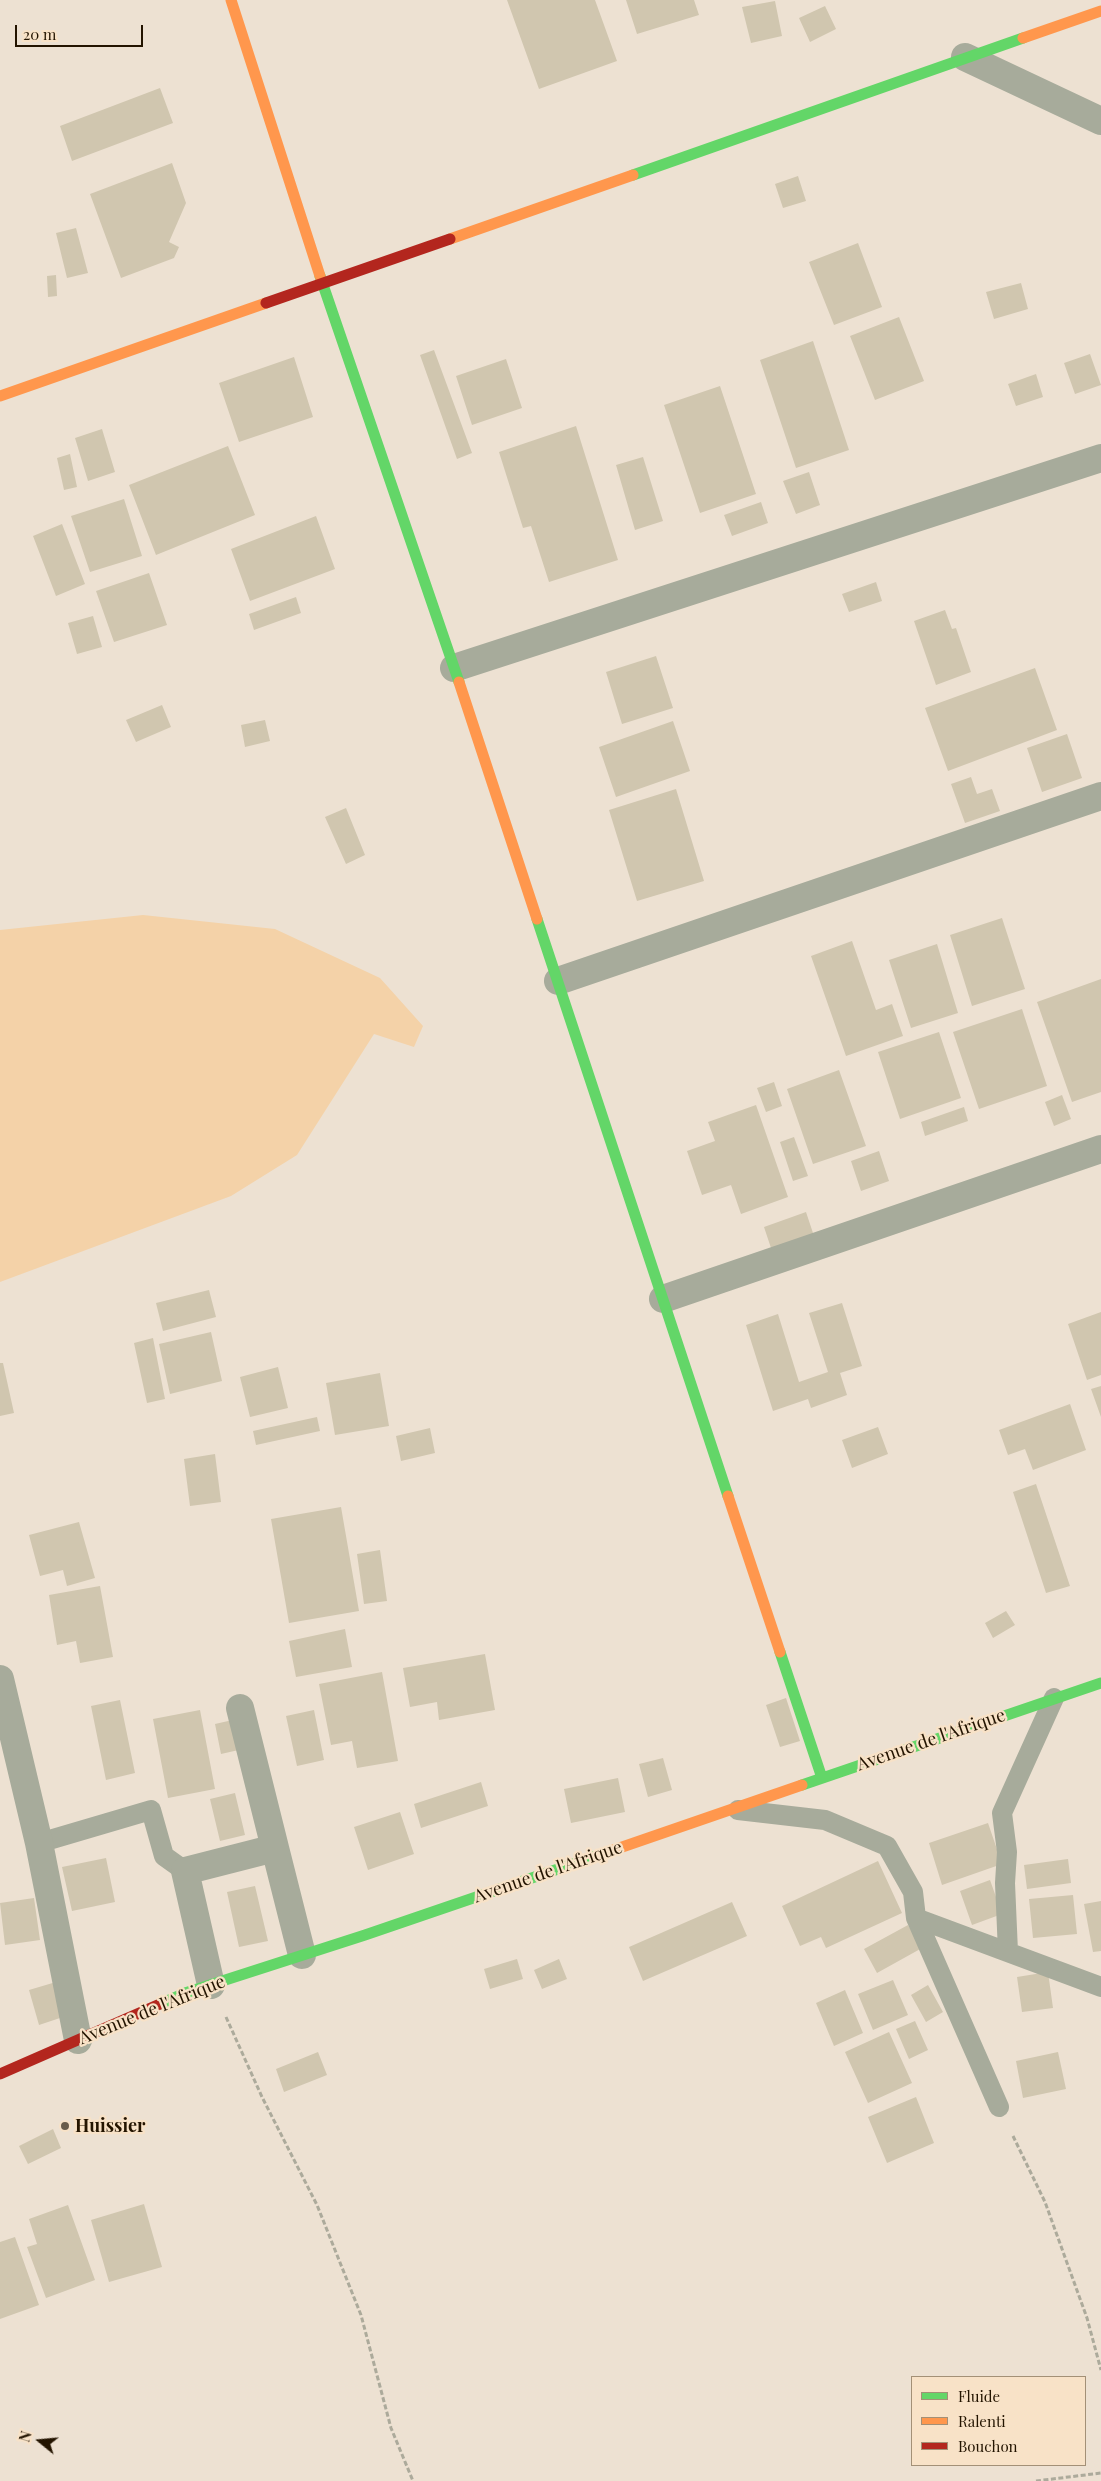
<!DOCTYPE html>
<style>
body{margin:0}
#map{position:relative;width:1101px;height:2481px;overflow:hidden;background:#ede1d2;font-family:"Playfair Display",serif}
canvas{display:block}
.legend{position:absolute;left:911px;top:2376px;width:175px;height:90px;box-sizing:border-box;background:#f8e2c7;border:1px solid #a39077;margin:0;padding:6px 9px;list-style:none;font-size:15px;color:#231400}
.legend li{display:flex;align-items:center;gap:10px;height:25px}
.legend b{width:25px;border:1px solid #a39077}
.north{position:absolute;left:15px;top:2416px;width:50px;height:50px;-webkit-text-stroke:4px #f8e2c7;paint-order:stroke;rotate:287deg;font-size:14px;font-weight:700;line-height:20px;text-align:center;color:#231400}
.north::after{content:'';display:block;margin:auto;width:18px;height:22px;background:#231400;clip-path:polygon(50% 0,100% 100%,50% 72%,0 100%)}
.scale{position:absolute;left:15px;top:25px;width:128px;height:22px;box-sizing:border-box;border:2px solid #231400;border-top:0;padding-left:6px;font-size:15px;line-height:18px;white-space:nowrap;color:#231400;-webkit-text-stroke:4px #f8e2c7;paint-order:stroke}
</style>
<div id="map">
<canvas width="1101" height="2481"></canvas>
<ul class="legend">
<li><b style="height:6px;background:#63d668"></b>Fluide</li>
<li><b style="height:6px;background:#ff974d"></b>Ralenti</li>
<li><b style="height:6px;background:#b3261e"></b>Bouchon</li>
</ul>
<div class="north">N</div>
<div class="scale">20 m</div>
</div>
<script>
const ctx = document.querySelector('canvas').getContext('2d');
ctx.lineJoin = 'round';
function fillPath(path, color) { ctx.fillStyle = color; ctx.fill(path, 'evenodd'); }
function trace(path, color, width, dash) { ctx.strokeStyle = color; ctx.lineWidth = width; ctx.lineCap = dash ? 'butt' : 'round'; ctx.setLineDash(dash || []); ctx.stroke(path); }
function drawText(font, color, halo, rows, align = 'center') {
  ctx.font = font + ' "Playfair Display",serif'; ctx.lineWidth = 4.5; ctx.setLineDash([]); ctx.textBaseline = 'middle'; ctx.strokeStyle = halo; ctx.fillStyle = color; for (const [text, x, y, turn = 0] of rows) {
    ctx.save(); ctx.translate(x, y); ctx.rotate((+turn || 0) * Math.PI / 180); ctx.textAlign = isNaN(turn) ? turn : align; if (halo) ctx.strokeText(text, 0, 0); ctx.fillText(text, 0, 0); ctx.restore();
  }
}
fillPath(new Path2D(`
 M 143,915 L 275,929 L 380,978 L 423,1026 L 414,1047 L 374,1034 L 297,1155 L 231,1196 L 0,1282 L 0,930 Z`), '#f4d2a8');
fillPath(new Path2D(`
 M 507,0 L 595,0 L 617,61 L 539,89 Z
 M 626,0 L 694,0 L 699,15 L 637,34 Z
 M 775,1 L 782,36 L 751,43 L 742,7 Z
 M 825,6 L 836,29 L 810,42 L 799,18 Z
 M 160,88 L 173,123 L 72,161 L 60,126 Z
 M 172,163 L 186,203 L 169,242 L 179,247 L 174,258 L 121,278 L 90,194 Z
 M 798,176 L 806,201 L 783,208 L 775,184 Z
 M 76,228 L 88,273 L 67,278 L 56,233 Z
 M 858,243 L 882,307 L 834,325 L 809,262 Z
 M 56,275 L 57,296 L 48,297 L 47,276 Z
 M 1021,283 L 1028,309 L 994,319 L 986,292 Z
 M 899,317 L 924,381 L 875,400 L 850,336 Z
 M 813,341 L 849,450 L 796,468 L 760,360 Z
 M 434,350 L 472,453 L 457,459 L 420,355 Z
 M 1090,354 L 1101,385 L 1075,394 L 1064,363 Z
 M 294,357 L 313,417 L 239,442 L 219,383 Z
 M 506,359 L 522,408 L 472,425 L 456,376 Z
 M 1036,374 L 1043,397 L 1016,406 L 1008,384 Z
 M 720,386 L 756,494 L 700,513 L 664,405 Z
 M 576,426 L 618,560 L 549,582 L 531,526 L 523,528 L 499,452 Z
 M 102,429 L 115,472 L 88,481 L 75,438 Z
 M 228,446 L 255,515 L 156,555 L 129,485 Z
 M 70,454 L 77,487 L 64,490 L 57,458 Z
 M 643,457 L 663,521 L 635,530 L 616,465 Z
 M 809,472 L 820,505 L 796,514 L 783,481 Z
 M 124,499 L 142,556 L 90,572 L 71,516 Z
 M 761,502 L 768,523 L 732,536 L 724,515 Z
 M 316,516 L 335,569 L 250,601 L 231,549 Z
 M 62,524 L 85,584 L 56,596 L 33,536 Z
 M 149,573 L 167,625 L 114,642 L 96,591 Z
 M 876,582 L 882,601 L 849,612 L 842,594 Z
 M 296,597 L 301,613 L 254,630 L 249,614 Z
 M 945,610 L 952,629 L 956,628 L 971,672 L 936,685 L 914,621 Z
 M 93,616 L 102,647 L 77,654 L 68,623 Z
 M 656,656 L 673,708 L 622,724 L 606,672 Z
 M 1035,668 L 1057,730 L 948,771 L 925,708 Z
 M 162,705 L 171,727 L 136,742 L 126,720 Z
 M 265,720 L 270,741 L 245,747 L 241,725 Z
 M 673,721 L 690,771 L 616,797 L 599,747 Z
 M 1067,734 L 1082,778 L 1042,792 L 1027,748 Z
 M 971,777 L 977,794 L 992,789 L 1000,811 L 965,823 L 951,784 Z
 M 676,789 L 704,881 L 637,901 L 609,810 Z
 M 346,808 L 365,855 L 346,864 L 325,817 Z
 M 1002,918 L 1025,989 L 972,1006 L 950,935 Z
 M 852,941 L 876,1010 L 892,1004 L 903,1036 L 846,1056 L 811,956 Z
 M 937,944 L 958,1013 L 911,1028 L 889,960 Z
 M 1101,979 L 1101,1092 L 1072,1102 L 1037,1002 Z
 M 1022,1009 L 1047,1086 L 979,1109 L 953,1032 Z
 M 939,1032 L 961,1098 L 900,1119 L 878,1052 Z
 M 839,1070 L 866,1146 L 813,1164 L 787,1089 Z
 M 774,1082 L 782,1106 L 766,1112 L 757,1088 Z
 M 1062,1095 L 1071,1119 L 1054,1126 L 1045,1102 Z
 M 756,1105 L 788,1197 L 741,1214 L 731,1185 L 702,1195 L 687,1151 L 715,1141 L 708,1122 Z
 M 964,1107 L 968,1121 L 925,1136 L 921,1122 Z
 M 794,1137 L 808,1176 L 793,1181 L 780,1142 Z
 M 879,1151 L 889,1181 L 861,1191 L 851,1161 Z
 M 806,1212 L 814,1236 L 772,1251 L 764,1227 Z
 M 209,1290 L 216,1317 L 163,1331 L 156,1303 Z
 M 842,1303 L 862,1366 L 840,1373 L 847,1395 L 811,1408 L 808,1399 L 773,1411 L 746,1325 L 778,1314 L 799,1382 L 828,1372 L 809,1313 Z
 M 1101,1312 L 1101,1375 L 1087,1380 L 1068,1324 Z
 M 211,1332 L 222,1381 L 170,1394 L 159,1344 Z
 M 153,1338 L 165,1399 L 147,1403 L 134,1343 Z
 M 0,1363 L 3,1363 L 14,1413 L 0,1416 Z
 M 278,1367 L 288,1408 L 250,1417 L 240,1377 Z
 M 380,1373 L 389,1426 L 335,1435 L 326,1383 Z
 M 1101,1386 L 1101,1417 L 1091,1389 Z
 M 1070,1404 L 1086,1450 L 1033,1470 L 1025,1449 L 1008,1455 L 999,1430 Z
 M 317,1417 L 320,1431 L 256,1445 L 253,1431 Z
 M 878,1427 L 888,1454 L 852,1468 L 842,1440 Z
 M 430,1428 L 435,1453 L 401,1461 L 396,1436 Z
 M 215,1454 L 221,1502 L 190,1506 L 184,1459 Z
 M 1036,1484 L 1070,1586 L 1046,1593 L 1013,1492 Z
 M 341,1507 L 359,1611 L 289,1623 L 271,1519 Z
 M 79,1522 L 95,1578 L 67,1586 L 63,1570 L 40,1576 L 29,1535 Z
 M 380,1550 L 387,1601 L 364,1604 L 357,1554 Z
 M 100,1586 L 113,1657 L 80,1663 L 76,1641 L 57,1645 L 49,1595 Z
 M 1006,1611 L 1015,1625 L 993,1638 L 985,1623 Z
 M 345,1629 L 352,1667 L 296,1677 L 289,1641 Z
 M 485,1654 L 495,1710 L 439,1720 L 437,1702 L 410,1707 L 403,1668 Z
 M 382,1672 L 398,1761 L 357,1768 L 352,1741 L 331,1745 L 319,1684 Z
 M 786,1698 L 800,1741 L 780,1747 L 766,1705 Z
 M 120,1700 L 135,1773 L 106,1780 L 91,1706 Z
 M 200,1710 L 215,1789 L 168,1798 L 153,1719 Z
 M 314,1710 L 324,1760 L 297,1766 L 286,1716 Z
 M 237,1719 L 243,1749 L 221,1754 L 215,1724 Z
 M 663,1758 L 672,1790 L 648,1797 L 639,1764 Z
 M 618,1778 L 625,1812 L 571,1823 L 564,1789 Z
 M 481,1782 L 488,1806 L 421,1828 L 414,1804 Z
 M 235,1793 L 245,1835 L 220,1841 L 210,1799 Z
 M 400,1812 L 414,1854 L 368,1870 L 354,1827 Z
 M 988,1823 L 1002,1864 L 942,1885 L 929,1843 Z
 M 106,1858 L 115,1902 L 72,1911 L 62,1867 Z
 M 1068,1859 L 1071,1883 L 1027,1889 L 1024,1865 Z
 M 878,1861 L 902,1913 L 826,1948 L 821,1937 L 800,1946 L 782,1906 Z
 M 990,1880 L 1002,1914 L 972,1925 L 960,1891 Z
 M 255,1886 L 268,1941 L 239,1947 L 227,1892 Z
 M 1073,1895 L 1077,1934 L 1033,1938 L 1029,1899 Z
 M 34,1898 L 40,1940 L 5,1945 L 0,1903 Z
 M 1101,1901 L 1101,1951 L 1093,1952 L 1084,1904 Z
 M 732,1902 L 747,1936 L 643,1981 L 629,1947 Z
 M 908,1925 L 922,1948 L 877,1973 L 864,1949 Z
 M 517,1959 L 523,1979 L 490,1989 L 484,1969 Z
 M 559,1959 L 567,1979 L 542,1989 L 534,1970 Z
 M 1048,1972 L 1053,2008 L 1022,2012 L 1017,1977 Z
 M 893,1980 L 908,2015 L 873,2030 L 858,1994 Z
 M 56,1982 L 66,2016 L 39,2025 L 29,1990 Z
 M 928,1985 L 943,2012 L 926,2022 L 911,1995 Z
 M 845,1990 L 863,2033 L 834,2046 L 816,2003 Z
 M 915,2021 L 928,2050 L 909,2059 L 896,2029 Z
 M 889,2032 L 912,2083 L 868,2103 L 845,2052 Z
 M 318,2052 L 327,2075 L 284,2092 L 276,2069 Z
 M 1058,2052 L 1066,2089 L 1023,2098 L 1016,2061 Z
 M 916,2097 L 934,2143 L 887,2163 L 868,2117 Z
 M 53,2129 L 61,2148 L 28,2164 L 19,2146 Z
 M 144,2204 L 162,2267 L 109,2282 L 91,2220 Z
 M 68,2205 L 95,2280 L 46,2298 L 27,2247 L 37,2244 L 29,2219 Z
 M 15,2237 L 39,2305 L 0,2319 L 0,2242 Z`), '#d0c6af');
trace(new Path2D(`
 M 226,2017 L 262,2097 L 317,2205 L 361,2315 L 391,2428 L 413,2481
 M 1013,2136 L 1045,2202 L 1087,2318 L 1101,2370
 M 1036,2481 L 1101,2473`), '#acaa9b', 3, [5, 2.5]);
trace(new Path2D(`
 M 738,1810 L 825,1820 L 887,1846 L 913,1892 L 916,1918 L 999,2107
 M 39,1843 L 151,1810 L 164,1856 L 185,1871
 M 916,1918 L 1101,1987
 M 1008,1952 L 1005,1883 L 1007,1852 L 1002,1813 L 1054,1698`), '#a7ab9b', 20);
trace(new Path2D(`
 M 965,57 L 1101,121
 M 454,668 L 1101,458
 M 558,981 L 1101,796
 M 663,1299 L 1101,1149
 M 0,1679 L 39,1843 L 78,2040
 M 240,1708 L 275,1848
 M 211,1985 L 185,1871 L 275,1848 L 302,1955`), '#a7ab9b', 28);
trace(new Path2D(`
 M 633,175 L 1023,38
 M 320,276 L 459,682
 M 537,919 L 728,1496
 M 780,1652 L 822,1778
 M 802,1785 L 1101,1683
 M 160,2004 L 185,1993 L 365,1935 L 599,1855`), '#63d668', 11);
trace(new Path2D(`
 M 231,0 L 320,276
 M 1023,38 L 1101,11
 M 450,239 L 633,175
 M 0,396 L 266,303
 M 459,682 L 537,919
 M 728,1496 L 780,1652
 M 599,1855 L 802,1785`), '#ff974d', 11);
trace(new Path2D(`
 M 266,303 L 450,239
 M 0,2074 L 160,2004`), '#b3261e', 11);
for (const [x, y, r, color] of [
 [65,2126,5,"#6a5c4a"]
]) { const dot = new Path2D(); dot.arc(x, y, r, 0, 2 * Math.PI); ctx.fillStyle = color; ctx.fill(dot); trace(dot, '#f8e2c7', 2); }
drawText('18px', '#231400', '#f8e2c7', [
 ["Avenue de l'Afrique",931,1740,-19],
 ["Avenue de l'Afrique",548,1872,-19],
 ["Avenue de l'Afrique",152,2010,-22]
]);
drawText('bold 18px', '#231400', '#f8e2c7', [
 ["Huissier",75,2126]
], 'left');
</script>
